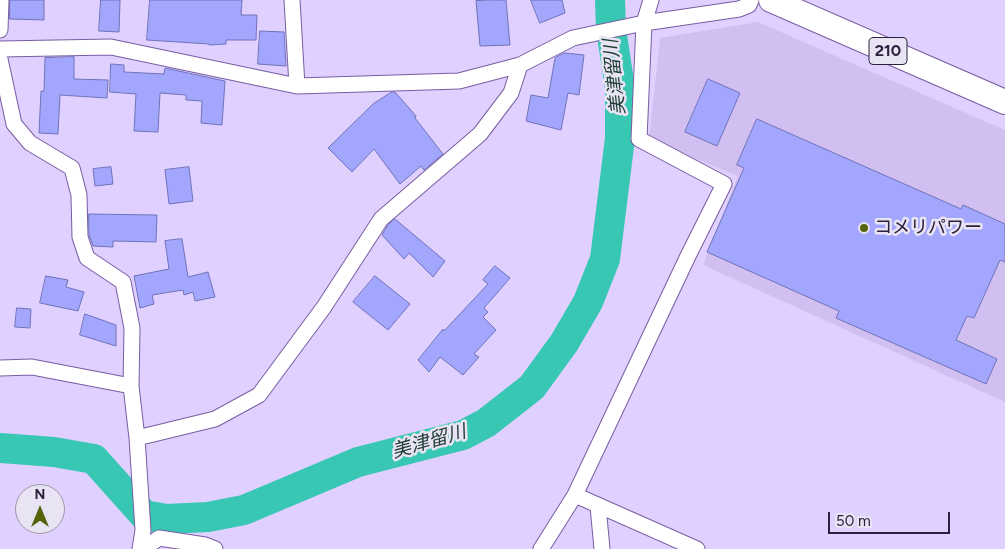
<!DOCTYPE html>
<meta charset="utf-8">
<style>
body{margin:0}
#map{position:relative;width:1005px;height:549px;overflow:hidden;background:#e0d0ff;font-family:Figtree,sans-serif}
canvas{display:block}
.north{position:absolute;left:15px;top:484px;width:50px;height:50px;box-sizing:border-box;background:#e9e4f3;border:1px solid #9d96aa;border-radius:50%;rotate:0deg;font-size:14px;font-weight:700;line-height:20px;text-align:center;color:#2b203d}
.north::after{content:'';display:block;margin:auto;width:18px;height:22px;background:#53640b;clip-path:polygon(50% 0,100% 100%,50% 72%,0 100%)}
.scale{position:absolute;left:828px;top:512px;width:122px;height:22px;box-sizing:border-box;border:2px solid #2b203d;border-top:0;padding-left:6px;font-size:15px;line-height:18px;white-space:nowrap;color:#2b203d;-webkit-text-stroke:4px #e9e4f3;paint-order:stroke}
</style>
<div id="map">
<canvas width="1005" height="549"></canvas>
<div class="north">N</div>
<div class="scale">50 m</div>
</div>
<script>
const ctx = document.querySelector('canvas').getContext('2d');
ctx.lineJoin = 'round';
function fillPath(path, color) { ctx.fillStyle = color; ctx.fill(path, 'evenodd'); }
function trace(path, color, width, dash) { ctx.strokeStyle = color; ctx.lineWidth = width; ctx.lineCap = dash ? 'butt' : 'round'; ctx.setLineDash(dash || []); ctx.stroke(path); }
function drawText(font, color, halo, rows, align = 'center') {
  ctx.font = font + ' Figtree,"Noto Sans JP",sans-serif'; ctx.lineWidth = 5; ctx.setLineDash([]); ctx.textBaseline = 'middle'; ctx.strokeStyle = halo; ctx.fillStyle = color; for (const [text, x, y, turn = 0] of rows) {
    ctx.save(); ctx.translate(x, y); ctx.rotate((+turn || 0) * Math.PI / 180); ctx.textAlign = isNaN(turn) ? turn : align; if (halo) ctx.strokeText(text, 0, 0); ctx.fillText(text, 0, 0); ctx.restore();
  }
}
fillPath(new Path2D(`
 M 758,22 L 1005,130 L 1005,402 L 703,265 L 738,176 L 649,140 L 660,38 Z`), '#d1bff1');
trace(new Path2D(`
 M 0,448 L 54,452 L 94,459 L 144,515 L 166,519 L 208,517 L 244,510 L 358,462 L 463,435 L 486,423 L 532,387 L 564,343 L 588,302 L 605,259 L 620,138 L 620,88 L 611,29 L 610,0`), '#37c7b2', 30);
const building = new Path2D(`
 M 10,0 L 44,0 L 44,20 L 10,19 Z
 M 101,0 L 120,0 L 119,32 L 99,31 Z
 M 150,0 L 242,0 L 241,15 L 257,15 L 256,40 L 226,40 L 226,44 L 209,45 L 209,44 L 147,40 Z
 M 489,0 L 506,0 L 510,45 L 480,46 L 476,1 Z
 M 531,0 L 562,0 L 565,13 L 540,23 Z
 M 260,31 L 284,32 L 286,66 L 258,64 Z
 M 565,53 L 584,55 L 579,95 L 568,93 L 561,130 L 526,121 L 531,95 L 548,98 L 555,58 Z
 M 74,57 L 74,79 L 108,80 L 107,98 L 60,95 L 58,134 L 39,133 L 41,91 L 44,91 L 45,58 Z
 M 111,64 L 124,65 L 124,72 L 164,74 L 165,68 L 225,81 L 222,125 L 201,123 L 202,101 L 186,100 L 186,95 L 160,93 L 158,132 L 134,131 L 136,94 L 110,92 Z
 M 708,79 L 740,93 L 717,146 L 685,132 Z
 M 392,92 L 395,92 L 416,116 L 415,118 L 443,154 L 424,170 L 421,166 L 400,184 L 374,149 L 352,172 L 328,148 L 373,104 Z
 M 757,119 L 961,209 L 963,205 L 1005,224 L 1005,262 L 1000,260 L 974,318 L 967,316 L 956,340 L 997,359 L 986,384 L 836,318 L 839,311 L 707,252 L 744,168 L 737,165 Z
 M 111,167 L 113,184 L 95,186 L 93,169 Z
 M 189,167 L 193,201 L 169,204 L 165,170 Z
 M 89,214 L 157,215 L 156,242 L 113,241 L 113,247 L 93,246 L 89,235 Z
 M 395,219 L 445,261 L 433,277 L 409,253 L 404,259 L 382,235 L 388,225 Z
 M 182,239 L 188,277 L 208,272 L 215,297 L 195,301 L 193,292 L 184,295 L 183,290 L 152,295 L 154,304 L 140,308 L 134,276 L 169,269 L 165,241 Z
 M 495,266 L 510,278 L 484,308 L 488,312 L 483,317 L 496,330 L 474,354 L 479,357 L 463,375 L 440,357 L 429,372 L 418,360 L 443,329 L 444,331 L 488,284 L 483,280 Z
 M 46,276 L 68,280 L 66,287 L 84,292 L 78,311 L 40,303 Z
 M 375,276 L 410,304 L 388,330 L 353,302 Z
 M 17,308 L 31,309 L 30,328 L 15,327 Z
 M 85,314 L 116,325 L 116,346 L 80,335 Z`);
fillPath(building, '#a2a6fc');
trace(building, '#7073ba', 1);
const minor = new Path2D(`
 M 292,0 L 297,86
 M 0,30 L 1,0
 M 0,49 L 111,47 L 297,86 L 459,81 L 520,65 L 573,38 L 644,23 L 739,9 L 749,5 L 751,0
 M 0,59 L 14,124 L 30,143 L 72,168 L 79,195 L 80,237 L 87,258 L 123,282 L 132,328 L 131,386 L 137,438 L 143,530 L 140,549
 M 0,368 L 32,367 L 131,386
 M 137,438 L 215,419 L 259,395 L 324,307 L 381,219 L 480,134 L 511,93 L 520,65
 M 575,495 L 697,549
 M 598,506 L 602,549
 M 143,549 L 159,538 L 205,545 L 215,549
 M 541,549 L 575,495 L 688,256 L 724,184 L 639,139 L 644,23 L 651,0`);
const trunk = new Path2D(`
 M 771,0 L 1005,102`);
trace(minor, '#785da2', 17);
trace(trunk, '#785da2', 26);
trace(minor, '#fff', 15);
trace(trunk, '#fff', 24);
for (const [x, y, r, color] of [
 [864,228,5,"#53640b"]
]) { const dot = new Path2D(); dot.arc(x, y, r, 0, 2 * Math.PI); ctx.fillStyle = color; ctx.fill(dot); trace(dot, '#e9e4f3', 2); }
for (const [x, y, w] of [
 [888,51,38]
]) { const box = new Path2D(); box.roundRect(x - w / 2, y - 13.5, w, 27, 4); ctx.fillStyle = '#e9e4f3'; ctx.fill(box); trace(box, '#2b203d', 1); }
drawText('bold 16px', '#2b203d', null, [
 ["210",888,51]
]);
drawText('18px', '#2b203d', '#e9e4f3', [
 ["コメリパワー",874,228]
], 'left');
drawText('italic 19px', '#203d37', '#e9e4f3', [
 ["美津留川",615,77,-96],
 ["美津留川",429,442,-16]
]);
</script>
